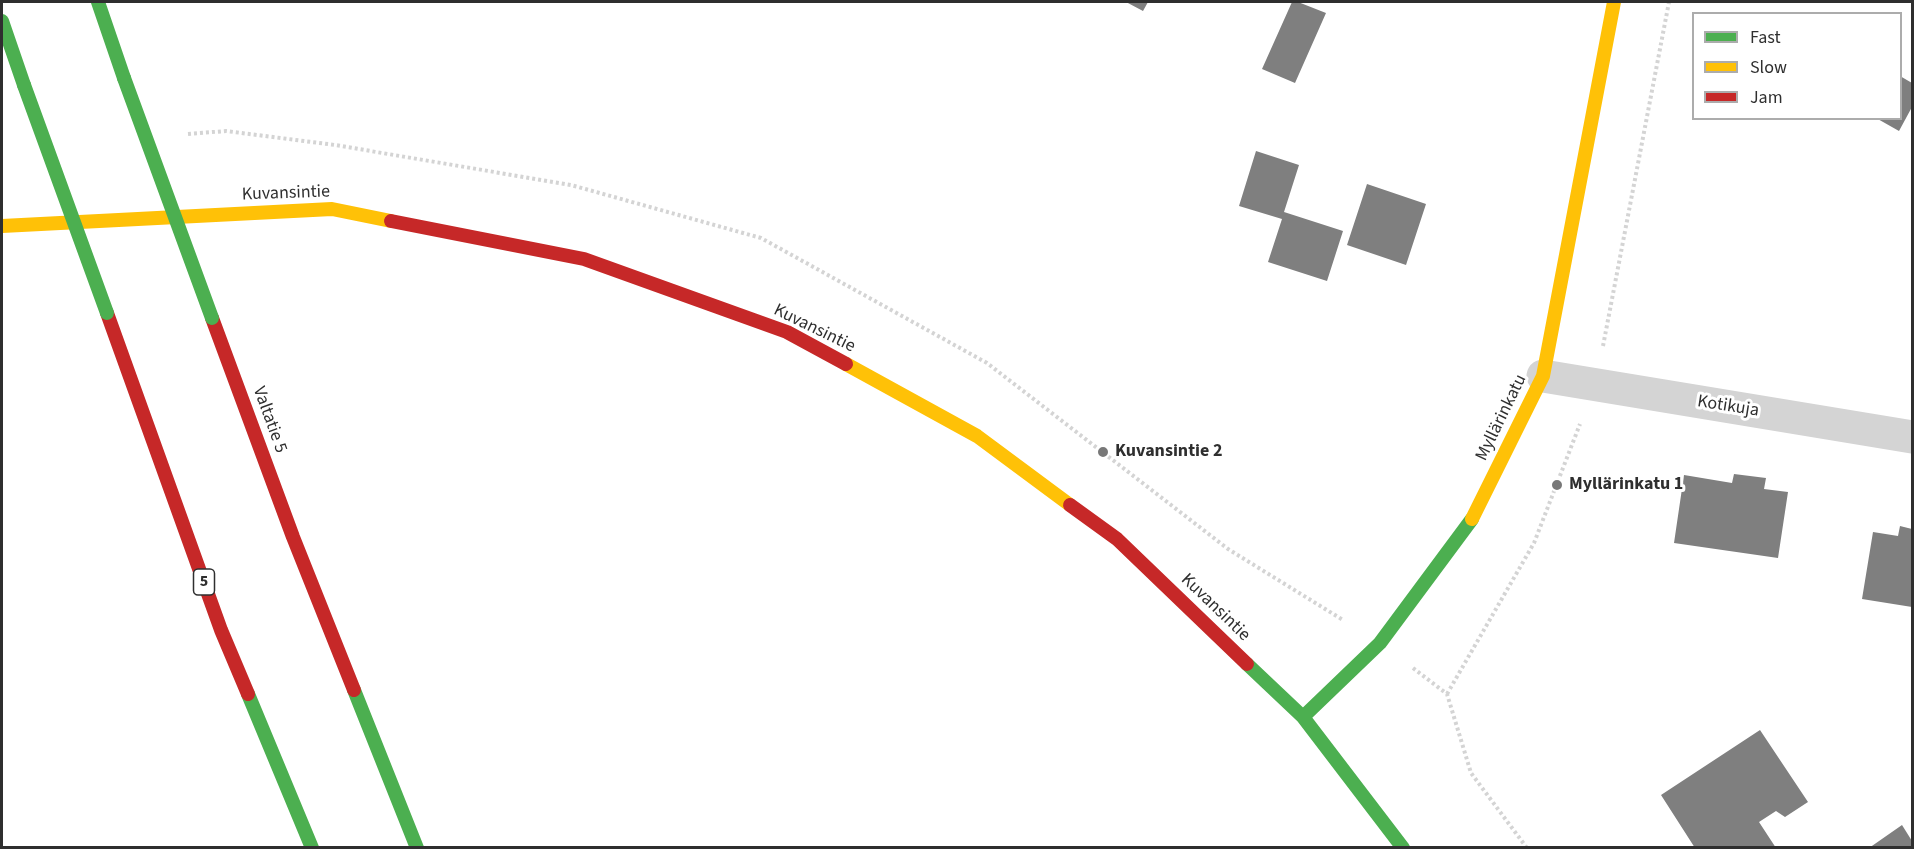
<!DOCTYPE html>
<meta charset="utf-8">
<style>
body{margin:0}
#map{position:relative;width:1914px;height:849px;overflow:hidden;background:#fff;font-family:"Source Sans 3",sans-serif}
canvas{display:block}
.frame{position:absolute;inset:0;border:3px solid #2f2f2f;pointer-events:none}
.legend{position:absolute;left:1692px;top:12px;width:210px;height:108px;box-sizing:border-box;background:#fff;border:2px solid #acacac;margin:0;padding:8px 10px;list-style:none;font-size:18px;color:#2f2f2f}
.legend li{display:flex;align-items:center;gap:12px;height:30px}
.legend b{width:30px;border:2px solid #acacac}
</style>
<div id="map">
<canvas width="1914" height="849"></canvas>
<div class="frame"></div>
<ul class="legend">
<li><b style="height:8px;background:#4caf50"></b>Fast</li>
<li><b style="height:8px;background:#ffc107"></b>Slow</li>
<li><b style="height:8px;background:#c62828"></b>Jam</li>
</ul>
</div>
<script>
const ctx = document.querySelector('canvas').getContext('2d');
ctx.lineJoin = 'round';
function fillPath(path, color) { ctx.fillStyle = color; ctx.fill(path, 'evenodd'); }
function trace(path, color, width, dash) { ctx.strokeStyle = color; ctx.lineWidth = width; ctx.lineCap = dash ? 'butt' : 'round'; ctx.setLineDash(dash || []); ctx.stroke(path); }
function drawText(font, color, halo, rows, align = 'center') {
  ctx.font = font + ' "Source Sans 3",sans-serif'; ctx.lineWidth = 6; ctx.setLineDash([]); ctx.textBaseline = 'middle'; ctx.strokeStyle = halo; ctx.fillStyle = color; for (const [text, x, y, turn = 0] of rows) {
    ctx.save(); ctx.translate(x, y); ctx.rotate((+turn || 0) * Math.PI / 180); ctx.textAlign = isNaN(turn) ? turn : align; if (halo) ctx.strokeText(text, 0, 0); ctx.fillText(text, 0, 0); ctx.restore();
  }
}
fillPath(new Path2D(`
 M 1126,2 L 1148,2 L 1143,11 Z
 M 1292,2 L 1298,2 L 1326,13 L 1295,83 L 1262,69 Z
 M 1900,76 L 1912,83 L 1912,107 L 1899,131 L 1876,118 L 1900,118 Z
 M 1256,151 L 1299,165 L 1284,212 L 1343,231 L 1327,281 L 1268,262 L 1282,219 L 1239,206 Z
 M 1367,184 L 1426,204 L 1406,265 L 1347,245 Z
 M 1734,474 L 1766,478 L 1764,489 L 1788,492 L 1778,558 L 1674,543 L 1684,475 L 1732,483 Z
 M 1900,526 L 1912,529 L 1912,607 L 1862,599 L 1873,532 L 1898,536 Z
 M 1760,730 L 1808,802 L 1785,817 L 1776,811 L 1759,822 L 1776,848 L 1695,848 L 1661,795 Z
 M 1902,825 L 1912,841 L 1912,848 L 1869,848 Z`), '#7f7f7f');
trace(new Path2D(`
 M 188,134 L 226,131 L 335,145 L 571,185 L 761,238 L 987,363 L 1228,549 L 1343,620
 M 1603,346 L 1669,2
 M 1413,668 L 1447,694 L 1471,773 L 1527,848
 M 1447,694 L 1534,543 L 1580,424`), '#d4d4d4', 4, [3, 3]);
trace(new Path2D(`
 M 1543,376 L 1912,437`), '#d4d4d4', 33);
trace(new Path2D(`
 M 98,2 L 124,78
 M 2,21 L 24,85
 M 1247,664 L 1303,717 L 1403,848
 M 354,690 L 417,848
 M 248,694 L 312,848
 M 1303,717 L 1380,643 L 1472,519`), '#4caf50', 14);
trace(new Path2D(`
 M 2,226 L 332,209 L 391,221
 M 846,364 L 977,436 L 1070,505
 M 1472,519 L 1543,376 L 1614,2`), '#ffc107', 14);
trace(new Path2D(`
 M 391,221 L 584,259 L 787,332 L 846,364
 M 107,313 L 221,630 L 248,694
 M 212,318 L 293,537 L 354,690
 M 1070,505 L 1117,539 L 1247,664`), '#c62828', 14);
trace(new Path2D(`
 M 124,78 L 212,318
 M 24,85 L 107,313`), '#4caf50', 14);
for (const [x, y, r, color] of [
 [1103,452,6,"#787878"],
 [1557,485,6,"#787878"]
]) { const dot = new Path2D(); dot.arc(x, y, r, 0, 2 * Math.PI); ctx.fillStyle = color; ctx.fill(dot); trace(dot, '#fff', 2); }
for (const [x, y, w] of [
 [204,582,21]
]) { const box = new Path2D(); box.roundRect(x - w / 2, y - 13, w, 26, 4.5); ctx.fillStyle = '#fff'; ctx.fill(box); trace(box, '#2f2f2f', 1.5); }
drawText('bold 16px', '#2f2f2f', null, [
 ["5",204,582]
]);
drawText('18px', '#2f2f2f', '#fff', [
 ["Kuvansintie",286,194,-2],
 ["Kuvansintie",814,329,26],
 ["Kotikuja",1728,407,9],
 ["Myllärinkatu",1502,418,-64],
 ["Valtatie 5",269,420,70],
 ["Kuvansintie",1215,608,44]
]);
drawText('bold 18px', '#2f2f2f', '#fff', [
 ["Kuvansintie 2",1115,452],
 ["Myllärinkatu 1",1569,485]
], 'left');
</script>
